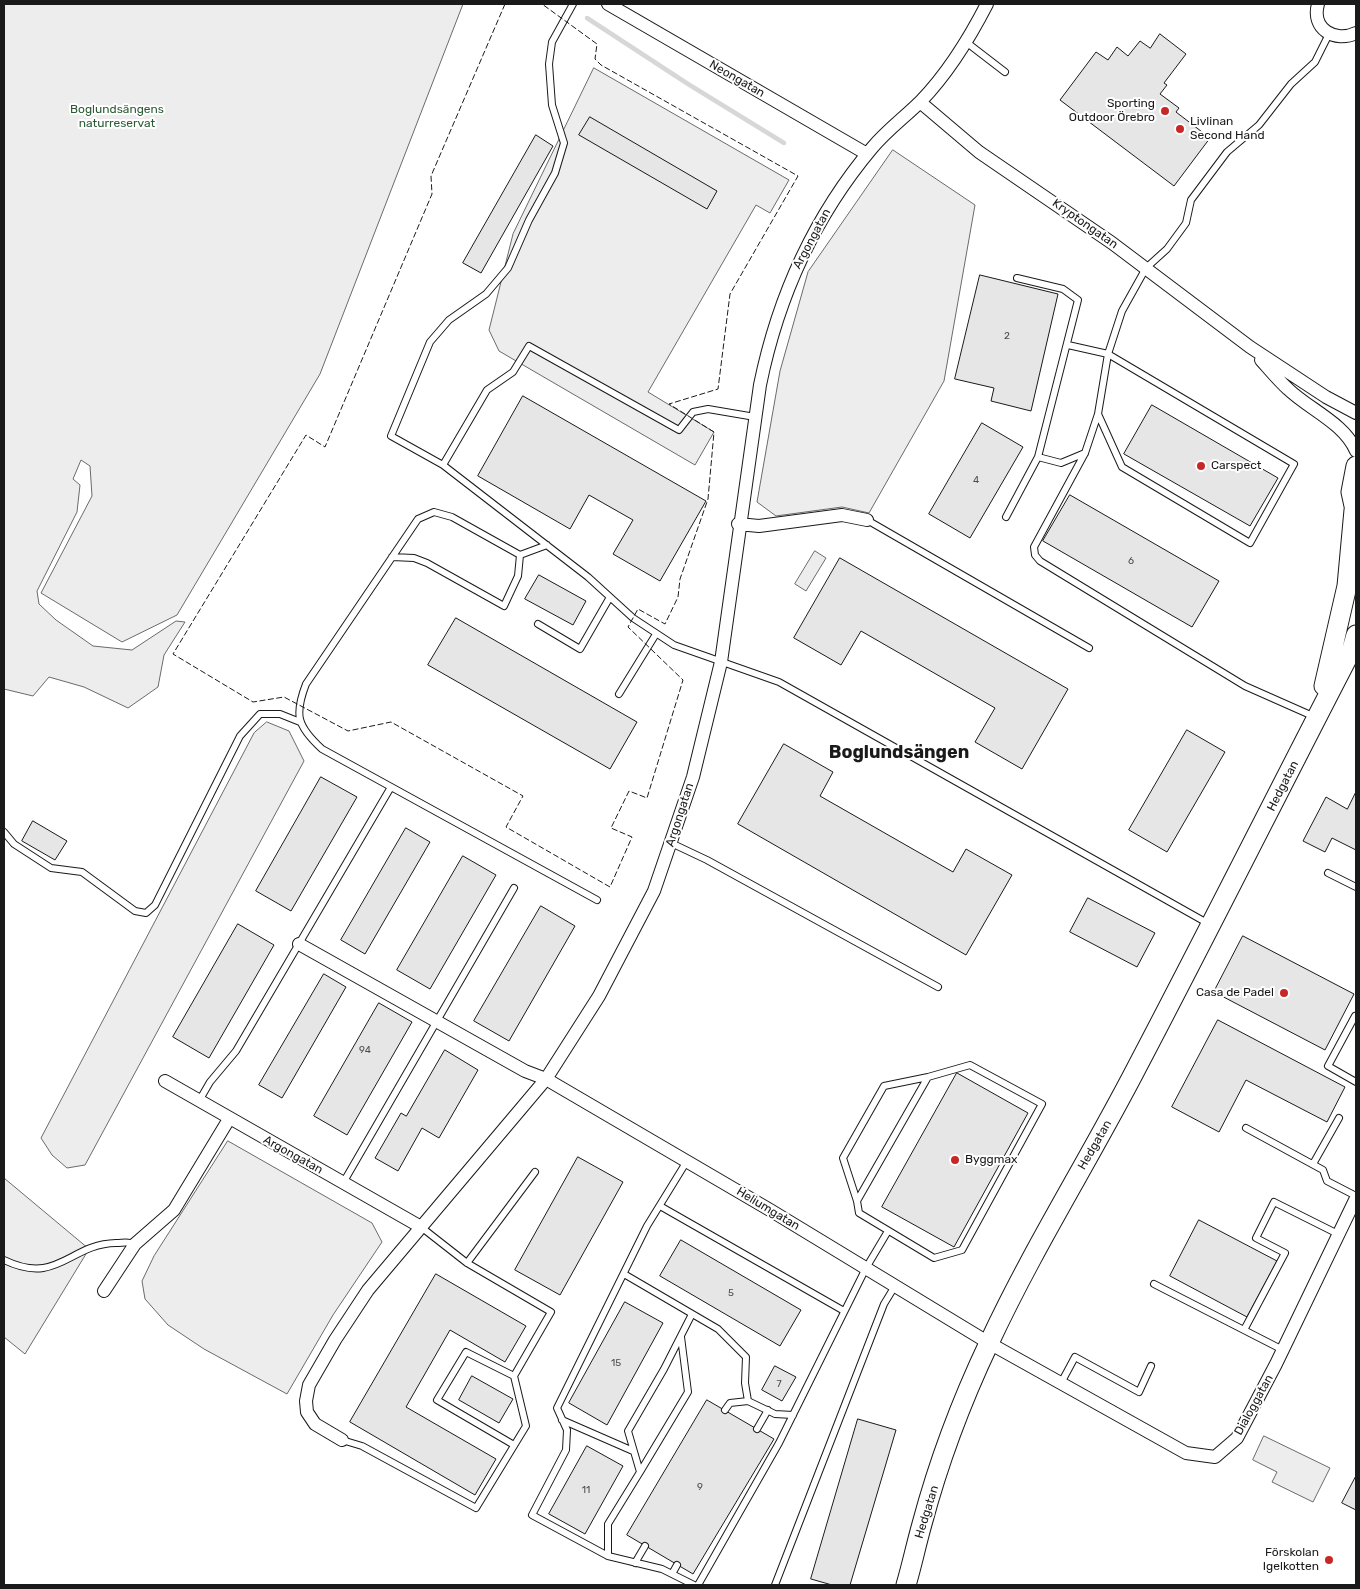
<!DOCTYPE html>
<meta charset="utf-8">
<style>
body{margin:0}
#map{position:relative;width:1360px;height:1589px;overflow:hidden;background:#fff;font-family:Rubik,sans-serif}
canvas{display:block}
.frame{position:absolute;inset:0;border:5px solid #1a1a1a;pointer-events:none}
</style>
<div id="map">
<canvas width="1360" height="1589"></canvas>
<div class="frame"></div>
</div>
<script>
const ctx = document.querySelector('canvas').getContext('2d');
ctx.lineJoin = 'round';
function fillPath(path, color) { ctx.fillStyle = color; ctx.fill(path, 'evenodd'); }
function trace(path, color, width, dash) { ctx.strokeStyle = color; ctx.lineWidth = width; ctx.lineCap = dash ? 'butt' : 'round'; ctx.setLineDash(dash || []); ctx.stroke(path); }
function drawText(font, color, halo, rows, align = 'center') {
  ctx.font = font + ' Rubik,sans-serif'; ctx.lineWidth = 4; ctx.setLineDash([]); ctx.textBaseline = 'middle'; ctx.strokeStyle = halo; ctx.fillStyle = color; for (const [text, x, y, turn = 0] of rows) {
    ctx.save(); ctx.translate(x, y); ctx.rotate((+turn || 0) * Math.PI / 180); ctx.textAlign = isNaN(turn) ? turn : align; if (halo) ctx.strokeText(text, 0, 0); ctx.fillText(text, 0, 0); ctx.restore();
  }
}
const built = new Path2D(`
 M 4,4 L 463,4 L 320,374 L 177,615 L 122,642 L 41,593 L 92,496 L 90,466 L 81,460 L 73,479 L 80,485 L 77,512 L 37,591 L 39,604 L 56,620 L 93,646 L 132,650 L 176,621 L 185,622 L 164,655 L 158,687 L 128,708 L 84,687 L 49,677 L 33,696 L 4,689 Z
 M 594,68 L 789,180 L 770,213 L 756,205 L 648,392 L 714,432 L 695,465 L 499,351 L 489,330 L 513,234 Z
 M 893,150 L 975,205 L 944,381 L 869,513 L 842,507 L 776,516 L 757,502 L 780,371 L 808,272 Z
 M 815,551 L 826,558 L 806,591 L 795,584 Z
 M 267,722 L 289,731 L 304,761 L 85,1165 L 67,1168 L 52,1155 L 41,1138 L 254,733 Z
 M 228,1141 L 372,1223 L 382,1242 L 333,1315 L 287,1394 L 204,1349 L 168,1325 L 145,1299 L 142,1281 L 154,1256 Z
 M 4,1178 L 89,1249 L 25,1354 L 4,1337 Z
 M 1264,1436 L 1330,1468 L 1313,1502 L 1272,1482 L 1277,1472 L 1253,1460 Z`);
fillPath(built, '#ededed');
trace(built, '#6a6a6a', 1);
trace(new Path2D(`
 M 587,18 L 688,84 L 784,143`), '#d7d7d7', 4.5);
const building = new Path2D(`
 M 1160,34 L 1186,54 L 1164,83 L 1167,85 L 1160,94 L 1179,108 L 1176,112 L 1210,138 L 1174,186 L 1060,100 L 1096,52 L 1108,60 L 1117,47 L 1128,56 L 1140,41 L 1150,48 Z
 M 590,117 L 717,191 L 707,209 L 579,135 Z
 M 536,135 L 553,146 L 481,273 L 463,263 Z
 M 980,275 L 1058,294 L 1031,411 L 991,401 L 994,388 L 955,379 Z
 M 523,396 L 706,501 L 660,581 L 613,554 L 633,520 L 589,495 L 570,529 L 478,476 Z
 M 1152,405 L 1278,478 L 1250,526 L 1124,454 Z
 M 982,423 L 1023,447 L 970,538 L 929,514 Z
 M 1070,495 L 1219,581 L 1192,627 L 1043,541 Z
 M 840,558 L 1068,689 L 1022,769 L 975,742 L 995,708 L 861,631 L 841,665 L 794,638 Z
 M 539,575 L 586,601 L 573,625 L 525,599 Z
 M 456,618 L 637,722 L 610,769 L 428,665 Z
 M 1187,730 L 1225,752 L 1167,852 L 1129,830 Z
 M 784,744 L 833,772 L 820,796 L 953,872 L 966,849 L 1012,875 L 966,955 L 738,824 Z
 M 321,777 L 357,797 L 291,911 L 256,891 Z
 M 1356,792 L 1356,850 L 1332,838 L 1325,852 L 1303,841 L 1326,797 L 1347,809 Z
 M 33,821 L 67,841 L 55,860 L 22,841 Z
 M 406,828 L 430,842 L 365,954 L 341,940 Z
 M 463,856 L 496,875 L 430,989 L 397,970 Z
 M 1088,898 L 1155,933 L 1137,967 L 1070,932 Z
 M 541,906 L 575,926 L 509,1041 L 474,1021 Z
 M 238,924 L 274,945 L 209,1058 L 173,1037 Z
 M 1243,936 L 1354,994 L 1325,1050 L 1214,992 Z
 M 324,974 L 346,987 L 282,1098 L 259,1085 Z
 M 379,1003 L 412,1022 L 347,1135 L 314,1116 Z
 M 1218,1020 L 1345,1087 L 1327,1122 L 1246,1080 L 1219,1132 L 1172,1107 Z
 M 445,1050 L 478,1070 L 439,1138 L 422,1128 L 398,1171 L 375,1158 L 401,1113 L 406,1116 Z
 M 957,1073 L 1028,1113 L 954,1247 L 882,1207 Z
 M 578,1157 L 623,1182 L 560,1295 L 515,1270 Z
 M 1199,1220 L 1277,1261 L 1247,1317 L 1170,1276 Z
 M 681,1240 L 801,1310 L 780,1346 L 660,1276 Z
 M 436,1274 L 526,1326 L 505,1362 L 450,1330 L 406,1407 L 496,1459 L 475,1495 L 350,1422 Z
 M 625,1302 L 663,1323 L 607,1425 L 569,1403 Z
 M 775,1366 L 796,1377 L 782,1401 L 762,1390 Z
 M 472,1376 L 513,1399 L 499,1423 L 459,1400 Z
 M 707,1400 L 774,1439 L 693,1574 L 627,1535 Z
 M 858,1419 L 896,1430 L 850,1585 L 832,1585 L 811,1579 Z
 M 587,1446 L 623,1466 L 585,1534 L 549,1514 Z
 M 1356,1476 L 1356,1510 L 1342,1503 Z`);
fillPath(building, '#e6e6e6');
trace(building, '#1a1a1a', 1);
const lane = new Path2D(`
 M 966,42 L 1005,72
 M 1068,345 L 1108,354 L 1294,464 L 1250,543 L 1122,467 L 1098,414
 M 755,417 L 708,409 L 693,412 L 679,430 L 529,346 L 513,372 L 487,390 L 443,465 L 588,577 L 633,618 L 674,645 L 779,682 L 1209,924
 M 1038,457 L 1061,463 L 1085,453
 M 443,465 L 391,436 L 430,342 L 449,320 L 486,294 L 508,268 L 529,220 L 555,173 L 564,143 L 552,105 L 549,64 L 552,42 L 573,4
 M 1006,517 L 1038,457 L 1078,300 L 1063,289 L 1017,278
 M 867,520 L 1089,648
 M 547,545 L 520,555 L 452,517 L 434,512 L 418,519 L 306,684 C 294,715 297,726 322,749 L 597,900
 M 392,557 L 414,558 L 427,563 L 504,606 L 518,576 L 520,555
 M 538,624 L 580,649 L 610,597
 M 619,694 L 656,634
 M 1315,717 L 1245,686 L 1040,561 L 1035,555 L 1034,547 L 1085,453 L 1098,414 L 1108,354 L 1122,311 L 1146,268 L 1167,249 L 1186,223 L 1191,200 L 1227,152 L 1259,125 L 1291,84 L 1315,62 L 1329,34
 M 4,832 L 14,844 L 51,868 L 82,872 L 135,911 L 146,913 L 155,905 L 240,736 L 260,714 L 280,714 L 300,722
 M 671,843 L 707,860 L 938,987
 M 1328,873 L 1356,887
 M 1355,1016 L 1328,1066 L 1356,1082
 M 970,1065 L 1042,1104 L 962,1250 L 934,1258 L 859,1213 L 857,1201 L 928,1077 Z
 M 199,1101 L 210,1082 L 236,1051 L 391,787
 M 1246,1128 L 1323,1170 L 1327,1181 L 1356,1196
 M 687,1161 L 647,1226 L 557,1408 L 567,1430 L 566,1450 L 532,1515 L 608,1556 L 662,1569 L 694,1585
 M 1313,1164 L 1339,1118
 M 343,1183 L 514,888
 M 857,1201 L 843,1158 L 884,1086 L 928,1077
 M 660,1206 L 844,1311
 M 4,1260 C 58,1286 69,1244 116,1243 C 123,1243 127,1241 135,1244
 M 467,1263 L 535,1172
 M 624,1274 L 718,1329 L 746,1357 L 745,1383 L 748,1401 L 775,1414 L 793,1415
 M 1154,1284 L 1283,1350
 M 1244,1330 L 1285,1253 L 1256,1238 L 1274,1202 L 1338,1234
 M 1061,1383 L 1075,1357 L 1139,1392 L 1151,1366
 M 725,1410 L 730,1403 L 748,1401
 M 562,1420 L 633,1451
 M 757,1429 L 768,1410
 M 342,1440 L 362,1446 L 476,1508 L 526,1426 L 514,1376 L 551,1312 L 467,1263 L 421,1227
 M 514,1445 L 437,1400 L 466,1352 L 514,1376
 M 640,1472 L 688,1392 L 681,1337
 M 608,1556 L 608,1524 L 640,1472 L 628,1431 L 664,1369 L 692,1314
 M 635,1563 L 645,1546
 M 672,1574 L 677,1565
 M 698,1585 L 779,1443 L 866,1268 L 888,1231
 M 775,1585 L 884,1304 L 895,1286`);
const street = new Path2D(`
 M 608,4 L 867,154
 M 1318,4 C 1311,29 1335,43 1356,33
 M 920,102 L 979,152 L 1112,243 L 1250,347 L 1326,397 L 1356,413
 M 1261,360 C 1270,370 1278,380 1288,389 C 1310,410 1344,423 1356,451
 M 738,524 L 759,526 L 842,515 L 867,520
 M 299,944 L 525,1071 L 546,1079 L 770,1210 L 989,1343 L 1186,1453 L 1215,1457 L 1237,1438 L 1276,1364 L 1356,1198
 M 165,1081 L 421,1227
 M 104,1291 L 135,1244 L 174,1210 L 229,1119
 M 342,1440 L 315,1424 L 307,1412 L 306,1401 L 309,1385 L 335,1340 L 368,1290 L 546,1079 L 599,996 L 654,891 L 693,777 L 721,662 L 760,385 C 778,297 814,217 872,148 C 887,130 905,117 921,101 C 949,72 969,39 987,4`);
const secondary = new Path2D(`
 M 1356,466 L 1351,492 L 1356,515
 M 1324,686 L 1347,586 L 1354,510
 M 906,1585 C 912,1565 916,1545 922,1524 C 938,1464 962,1400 989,1343 C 1033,1248 1089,1160 1137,1067 C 1210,928 1280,788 1352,649 L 1356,635`);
trace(lane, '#1a1a1a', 8);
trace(street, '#1a1a1a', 14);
trace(secondary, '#1a1a1a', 21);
trace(lane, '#fff', 6);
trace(street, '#fff', 12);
trace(secondary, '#fff', 19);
trace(new Path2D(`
 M 505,4 L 431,176 L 432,194 L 325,447 L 306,435 L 173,654 L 253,702 L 284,697 L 348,731 L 391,722 L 523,796 L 506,827 L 610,887 L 632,837 L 611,828 L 629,791 L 647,798 L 683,680 L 628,627 L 638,609 L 665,624 L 678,597 L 680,579 L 708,499 L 714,432 L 669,404 L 718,389 L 730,294 L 798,176 L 601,65 L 595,59 L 597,44 L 542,4`), '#1a1a1a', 1, [6, 2.5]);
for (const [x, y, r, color] of [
 [1165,111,5,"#c62828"],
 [1180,129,5,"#c62828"],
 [1201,466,5,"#c62828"],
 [1284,993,5,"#c62828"],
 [955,1160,5,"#c62828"],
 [1329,1560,5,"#c62828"]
]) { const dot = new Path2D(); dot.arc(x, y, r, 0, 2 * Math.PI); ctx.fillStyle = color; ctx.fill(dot); trace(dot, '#fff', 2); }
drawText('10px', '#4d4d4d', null, [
 ["2",1007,336],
 ["4",976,480],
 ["6",1131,561],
 ["94",365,1050],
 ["5",731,1293],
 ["15",616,1363],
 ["7",779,1384],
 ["9",700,1487],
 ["11",586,1490]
]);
drawText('12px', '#1a1a1a', '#fff', [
 ["Neongatan",737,79,30],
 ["Kryptongatan",1085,224,35],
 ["Argongatan",812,239,-62],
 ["Hedgatan",1283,786,-63],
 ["Argongatan",680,815,-72],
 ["Hedgatan",1095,1145,-60],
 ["Argongatan",293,1155,29],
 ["Heliumgatan",768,1209,31],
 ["Dialoggatan",1254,1405,-61],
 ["Hedgatan",927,1512,-73]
]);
drawText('12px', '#1a1a1a', '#fff', [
 ["Sporting",1155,104],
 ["Outdoor Örebro",1155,118],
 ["Livlinan",1190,122,"left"],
 ["Second Hand",1190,136,"left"],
 ["Carspect",1211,466,"left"],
 ["Casa de Padel",1274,993],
 ["Byggmax",965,1160,"left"],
 ["Förskolan",1319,1553],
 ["Igelkotten",1319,1567]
], 'right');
drawText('12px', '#2b5a34', '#fff', [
 ["Boglundsängens",117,110],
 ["naturreservat",117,124]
]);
drawText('bold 18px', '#1a1a1a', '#fff', [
 ["Boglundsängen",899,753]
]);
</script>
